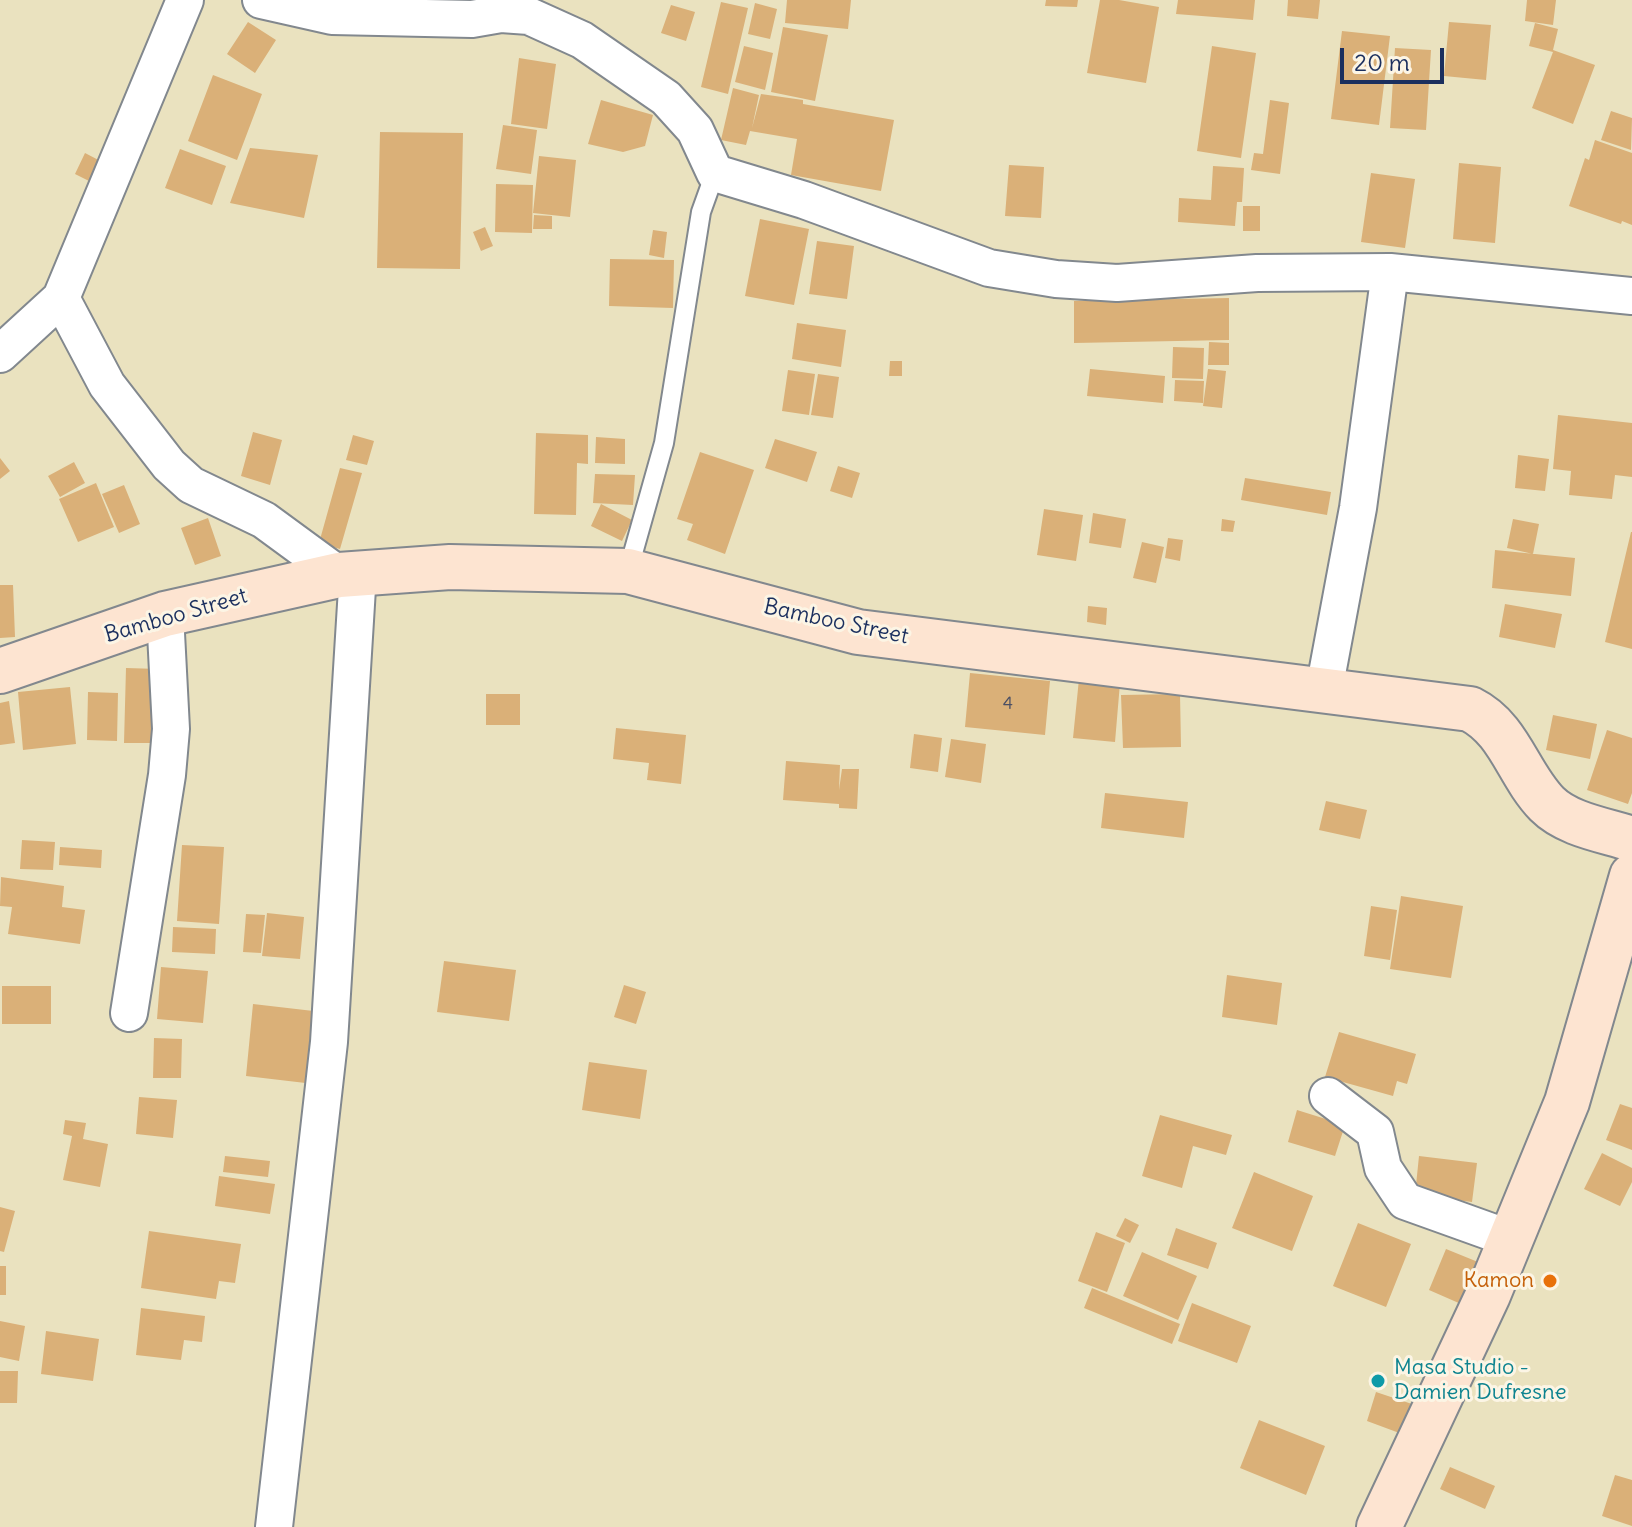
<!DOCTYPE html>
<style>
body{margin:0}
#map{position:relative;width:1632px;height:1527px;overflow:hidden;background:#eae2bf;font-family:Delius,sans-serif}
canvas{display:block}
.scale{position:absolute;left:1340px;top:48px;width:104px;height:36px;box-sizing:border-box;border:4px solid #1b2f5e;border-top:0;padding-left:10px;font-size:24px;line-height:28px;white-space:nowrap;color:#1b2f5e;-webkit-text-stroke:6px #fcf5e5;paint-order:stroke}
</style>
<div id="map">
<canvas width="1632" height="1527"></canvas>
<div class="scale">20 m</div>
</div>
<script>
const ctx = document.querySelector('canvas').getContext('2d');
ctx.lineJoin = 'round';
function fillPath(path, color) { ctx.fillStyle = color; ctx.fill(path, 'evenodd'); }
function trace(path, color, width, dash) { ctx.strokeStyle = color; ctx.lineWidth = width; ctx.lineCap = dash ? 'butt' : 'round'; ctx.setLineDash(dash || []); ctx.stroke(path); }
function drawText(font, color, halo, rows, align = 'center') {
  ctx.font = font + ' Delius,sans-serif'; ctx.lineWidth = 6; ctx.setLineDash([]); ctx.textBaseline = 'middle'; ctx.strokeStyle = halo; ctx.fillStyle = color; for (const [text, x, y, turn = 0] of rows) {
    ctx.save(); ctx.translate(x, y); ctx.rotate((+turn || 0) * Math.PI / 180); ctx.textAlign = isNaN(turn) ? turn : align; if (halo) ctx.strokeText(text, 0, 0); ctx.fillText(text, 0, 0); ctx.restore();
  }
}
fillPath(new Path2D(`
 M 787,0 L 851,0 L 848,29 L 785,23 Z
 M 1046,0 L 1078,0 L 1077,7 L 1045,6 Z
 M 1100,0 L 1119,0 L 1159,7 L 1146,83 L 1087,73 Z
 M 1178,0 L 1255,0 L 1253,20 L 1176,14 Z
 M 1288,0 L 1320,0 L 1318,19 L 1287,16 Z
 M 1527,0 L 1556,0 L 1553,25 L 1525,21 Z
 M 721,2 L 748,8 L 728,94 L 701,87 Z
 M 755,3 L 777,9 L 770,39 L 748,34 Z
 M 671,5 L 695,12 L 686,41 L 661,33 Z
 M 248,22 L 276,40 L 255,73 L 227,54 Z
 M 1449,22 L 1491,25 L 1486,80 L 1444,76 Z
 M 1535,23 L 1558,29 L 1553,50 L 1595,65 L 1573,124 L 1532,108 L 1553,52 L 1529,46 Z
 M 783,27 L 828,35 L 815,101 L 771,92 Z
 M 1342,31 L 1390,36 L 1379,125 L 1331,119 Z
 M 744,46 L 773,53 L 765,90 L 735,82 Z
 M 1212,46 L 1256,53 L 1241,158 L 1197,151 Z
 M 1395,48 L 1431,50 L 1426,130 L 1390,128 Z
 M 519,58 L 556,64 L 547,129 L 511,124 Z
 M 213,75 L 262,94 L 237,160 L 188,141 Z
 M 733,88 L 759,95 L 752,128 L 761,94 L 803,100 L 803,104 L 894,120 L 881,191 L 791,175 L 797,139 L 750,131 L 746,145 L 721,140 Z
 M 601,100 L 653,115 L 645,146 L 623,152 L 588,144 Z
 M 1270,100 L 1289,103 L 1280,174 L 1251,170 L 1254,153 L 1263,154 Z
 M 1611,111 L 1632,118 L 1631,150 L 1601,140 Z
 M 503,125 L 537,130 L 531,174 L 496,169 Z
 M 380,132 L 463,133 L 460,269 L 377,268 Z
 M 1595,140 L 1632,153 L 1632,225 L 1622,221 L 1621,224 L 1569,206 L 1585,158 L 1589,160 Z
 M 250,148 L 318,155 L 304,218 L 230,203 Z
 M 180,149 L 226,166 L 212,205 L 165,188 Z
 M 85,153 L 110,166 L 99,186 L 75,174 Z
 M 539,156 L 576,160 L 570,217 L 533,213 Z
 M 1459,163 L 1501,167 L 1495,243 L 1453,239 Z
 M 1009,165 L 1044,167 L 1041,218 L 1005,216 Z
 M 1213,166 L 1244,168 L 1242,202 L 1237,202 L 1235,226 L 1178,222 L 1179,198 L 1211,200 Z
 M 1371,173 L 1415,179 L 1405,248 L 1361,242 Z
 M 496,184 L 533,185 L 532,233 L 495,232 Z
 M 1243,206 L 1260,206 L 1260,231 L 1243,231 Z
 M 534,215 L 552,216 L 552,229 L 533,229 Z
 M 760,219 L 809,229 L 794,305 L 745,296 Z
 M 485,227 L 493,246 L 481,251 L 473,232 Z
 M 653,230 L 667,232 L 664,258 L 649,255 Z
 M 817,241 L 854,246 L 847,299 L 809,294 Z
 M 610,259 L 674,260 L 673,308 L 609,306 Z
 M 1229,298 L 1229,340 L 1074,343 L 1074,301 Z
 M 797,323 L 846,330 L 841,367 L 792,359 Z
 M 1209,342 L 1229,343 L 1229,365 L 1208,365 Z
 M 1173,347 L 1204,348 L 1203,379 L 1172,378 Z
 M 890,361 L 902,361 L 902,376 L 889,376 Z
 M 1090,369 L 1165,376 L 1163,403 L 1087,396 Z
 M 1208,369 L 1226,371 L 1222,408 L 1203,406 Z
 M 788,370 L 815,374 L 809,415 L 782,411 Z
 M 818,374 L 839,377 L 833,418 L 811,415 Z
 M 1175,380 L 1204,381 L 1203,403 L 1174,401 Z
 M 1558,415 L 1632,423 L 1632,477 L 1615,475 L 1612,499 L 1569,495 L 1571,471 L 1553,469 Z
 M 253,432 L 282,440 L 270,485 L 241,476 Z
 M 536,433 L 588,435 L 588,464 L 577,463 L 576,515 L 534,514 Z
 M 353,435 L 374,441 L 367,465 L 346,460 Z
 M 596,437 L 625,439 L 625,464 L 595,463 Z
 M 775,439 L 817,452 L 807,482 L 765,468 Z
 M 700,452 L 754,470 L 725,554 L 687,540 L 693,524 L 677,519 Z
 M 1518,455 L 1549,459 L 1545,491 L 1515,488 Z
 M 0,458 L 10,471 L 0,479 Z
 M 74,462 L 85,483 L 60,497 L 48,476 Z
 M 838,466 L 860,473 L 852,498 L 830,491 Z
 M 340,468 L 362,473 L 340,549 L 319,543 Z
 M 595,474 L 635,475 L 633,505 L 593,503 Z
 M 1245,478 L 1331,492 L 1327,515 L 1241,500 Z
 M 96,483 L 114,527 L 78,542 L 59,499 Z
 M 124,485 L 140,524 L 119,533 L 102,494 Z
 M 601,504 L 632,520 L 622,541 L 591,526 Z
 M 1044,509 L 1083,515 L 1076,561 L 1037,555 Z
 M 1093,513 L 1126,519 L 1121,548 L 1089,543 Z
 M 208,518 L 221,556 L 195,565 L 181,528 Z
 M 1222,519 L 1235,521 L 1233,532 L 1221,531 Z
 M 1513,519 L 1539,524 L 1533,554 L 1507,548 Z
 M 1631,532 L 1632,532 L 1632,649 L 1605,642 Z
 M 1168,538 L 1183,540 L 1180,561 L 1165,558 Z
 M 1142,542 L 1164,547 L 1156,583 L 1133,578 Z
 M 1495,550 L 1575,558 L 1571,596 L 1492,588 Z
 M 0,585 L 13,585 L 15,637 L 0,638 Z
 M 1505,604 L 1562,614 L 1555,648 L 1499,637 Z
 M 1088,606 L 1107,608 L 1106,625 L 1087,622 Z
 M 126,668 L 159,669 L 157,743 L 124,743 Z
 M 970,673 L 1050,681 L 1045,735 L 965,727 Z
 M 1079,679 L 1120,683 L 1115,742 L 1073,738 Z
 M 70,687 L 76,744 L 23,750 L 18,692 Z
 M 88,692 L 118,693 L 117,741 L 87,740 Z
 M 486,694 L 520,694 L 520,725 L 486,725 Z
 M 1180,694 L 1181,747 L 1123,748 L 1121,695 Z
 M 9,701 L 15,743 L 0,745 L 0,703 Z
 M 1553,715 L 1597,724 L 1590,759 L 1546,750 Z
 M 616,728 L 686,735 L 681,784 L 647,780 L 649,763 L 613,759 Z
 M 1607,730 L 1632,738 L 1632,793 L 1628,804 L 1587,790 Z
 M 914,734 L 942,738 L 938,772 L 910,768 Z
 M 951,739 L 986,744 L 981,783 L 945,777 Z
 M 786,761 L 840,765 L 839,790 L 842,769 L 859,769 L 857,809 L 839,808 L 839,804 L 783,800 Z
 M 1105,793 L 1188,802 L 1184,838 L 1101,828 Z
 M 1326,801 L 1367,810 L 1360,839 L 1319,830 Z
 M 22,840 L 55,842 L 53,870 L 20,869 Z
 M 182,845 L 224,847 L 219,924 L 177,921 Z
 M 60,847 L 102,850 L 101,868 L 59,865 Z
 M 1,877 L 64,886 L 62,907 L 85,910 L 80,944 L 8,934 L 12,907 L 0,906 Z
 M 1401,896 L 1463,906 L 1451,978 L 1390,969 Z
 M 1371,906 L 1397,910 L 1390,960 L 1364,956 Z
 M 267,913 L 304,917 L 300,959 L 262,956 Z
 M 246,914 L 265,915 L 261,953 L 243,952 Z
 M 173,927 L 216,929 L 215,954 L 172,952 Z
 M 444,961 L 516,970 L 509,1021 L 437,1012 Z
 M 161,967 L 208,971 L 203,1023 L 157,1019 Z
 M 1227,975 L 1282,983 L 1277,1025 L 1222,1017 Z
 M 624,985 L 646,992 L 636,1024 L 614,1017 Z
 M 2,986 L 51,986 L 51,1024 L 2,1024 Z
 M 253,1004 L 322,1012 L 314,1084 L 246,1076 Z
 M 1339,1032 L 1416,1054 L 1407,1084 L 1397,1081 L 1393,1096 L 1325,1077 Z
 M 154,1038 L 182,1039 L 181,1078 L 153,1078 Z
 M 589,1062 L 647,1070 L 640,1119 L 582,1110 Z
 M 139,1097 L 177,1100 L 173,1138 L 136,1134 Z
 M 1620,1104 L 1632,1108 L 1632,1150 L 1606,1140 Z
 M 1297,1110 L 1345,1125 L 1335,1156 L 1288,1142 Z
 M 1160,1115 L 1232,1135 L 1226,1155 L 1193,1146 L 1182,1188 L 1142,1176 Z
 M 65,1120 L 86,1123 L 83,1139 L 108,1144 L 100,1187 L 63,1180 L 72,1136 L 63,1134 Z
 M 1602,1153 L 1632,1168 L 1632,1182 L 1620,1206 L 1584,1189 Z
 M 225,1156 L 270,1161 L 268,1177 L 223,1172 Z
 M 1419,1156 L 1477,1163 L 1472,1202 L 1415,1195 Z
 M 1254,1172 L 1313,1196 L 1292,1251 L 1232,1228 Z
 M 219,1176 L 275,1184 L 270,1214 L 215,1206 Z
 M 0,1207 L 15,1211 L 4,1252 L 0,1251 Z
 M 1125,1218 L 1139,1225 L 1130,1243 L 1116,1236 Z
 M 1358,1223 L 1411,1244 L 1386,1307 L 1333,1286 Z
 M 1176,1228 L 1217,1243 L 1208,1269 L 1167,1255 Z
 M 149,1231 L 241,1244 L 235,1283 L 219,1281 L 216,1299 L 141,1288 Z
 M 1096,1232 L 1125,1243 L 1107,1292 L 1078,1281 Z
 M 1446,1249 L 1478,1262 L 1461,1304 L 1429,1290 Z
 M 1142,1252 L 1197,1276 L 1178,1320 L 1123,1296 Z
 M 0,1266 L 6,1266 L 6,1295 L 0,1295 Z
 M 1092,1288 L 1180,1324 L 1172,1344 L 1084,1308 Z
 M 1192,1303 L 1251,1326 L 1237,1363 L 1178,1341 Z
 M 141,1308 L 205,1316 L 202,1342 L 184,1340 L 181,1360 L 136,1355 Z
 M 0,1321 L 25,1326 L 19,1361 L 0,1357 Z
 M 46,1331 L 99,1339 L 93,1381 L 41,1374 Z
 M 0,1371 L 18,1371 L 17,1403 L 0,1403 Z
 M 1376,1392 L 1412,1404 L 1402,1434 L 1367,1421 Z
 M 1259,1420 L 1325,1446 L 1306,1495 L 1240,1468 Z
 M 1450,1467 L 1495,1486 L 1485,1509 L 1440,1489 Z
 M 1615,1475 L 1632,1480 L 1632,1526 L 1602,1516 Z`), '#dab078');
const lane = new Path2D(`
 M 628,571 L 664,443 L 701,212 L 715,173`);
const street = new Path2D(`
 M 261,0 L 332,16 L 472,19 L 501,14 L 529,16 L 582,40 L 666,98 L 695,130 L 715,173 L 804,200 L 989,268 L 1056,279 L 1117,283 L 1257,273 L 1390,272 L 1632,296
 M 61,298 L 107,385 L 169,465 L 191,485 L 264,520 L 339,575
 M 0,354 L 61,298 L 185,0
 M 1324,690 L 1358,508 L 1390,272
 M 129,1013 L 167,775 L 171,729 L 165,614
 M 1328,1096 L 1375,1132 L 1383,1168 L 1405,1201 L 1511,1239
 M 274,1527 L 329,1042 L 358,572`);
const secondary = new Path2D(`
 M 0,671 L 165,614 L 339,575 L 450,567 L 628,571 L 858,632 L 1470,709 C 1510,729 1517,773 1547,804 C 1568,825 1605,830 1632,839
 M 1379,1527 L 1488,1295 L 1567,1102 L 1632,876`);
trace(lane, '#82888e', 22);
trace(street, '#82888e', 40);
trace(secondary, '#82888e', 48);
trace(lane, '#fff', 18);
trace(street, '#fff', 36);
trace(secondary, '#fde4d1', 44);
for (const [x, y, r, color] of [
 [1550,1281,8,"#e8710a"],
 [1378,1381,8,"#0f9aa8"]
]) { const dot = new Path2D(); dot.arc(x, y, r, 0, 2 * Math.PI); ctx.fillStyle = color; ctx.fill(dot); trace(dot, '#fcf5e5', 3); }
drawText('18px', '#4b4f64', null, [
 ["4",1008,704]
]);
drawText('22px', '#1b2f5e', '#fcf5e5', [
 ["Bamboo Street",176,616,-16],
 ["Bamboo Street",836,622,12]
]);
drawText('22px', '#c56008', '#fcf5e5', [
 ["Kamon",1534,1281]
], 'right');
drawText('22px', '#0d838f', '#fcf5e5', [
 ["Masa Studio -",1394,1368],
 ["Damien Dufresne",1394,1393]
], 'left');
</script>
